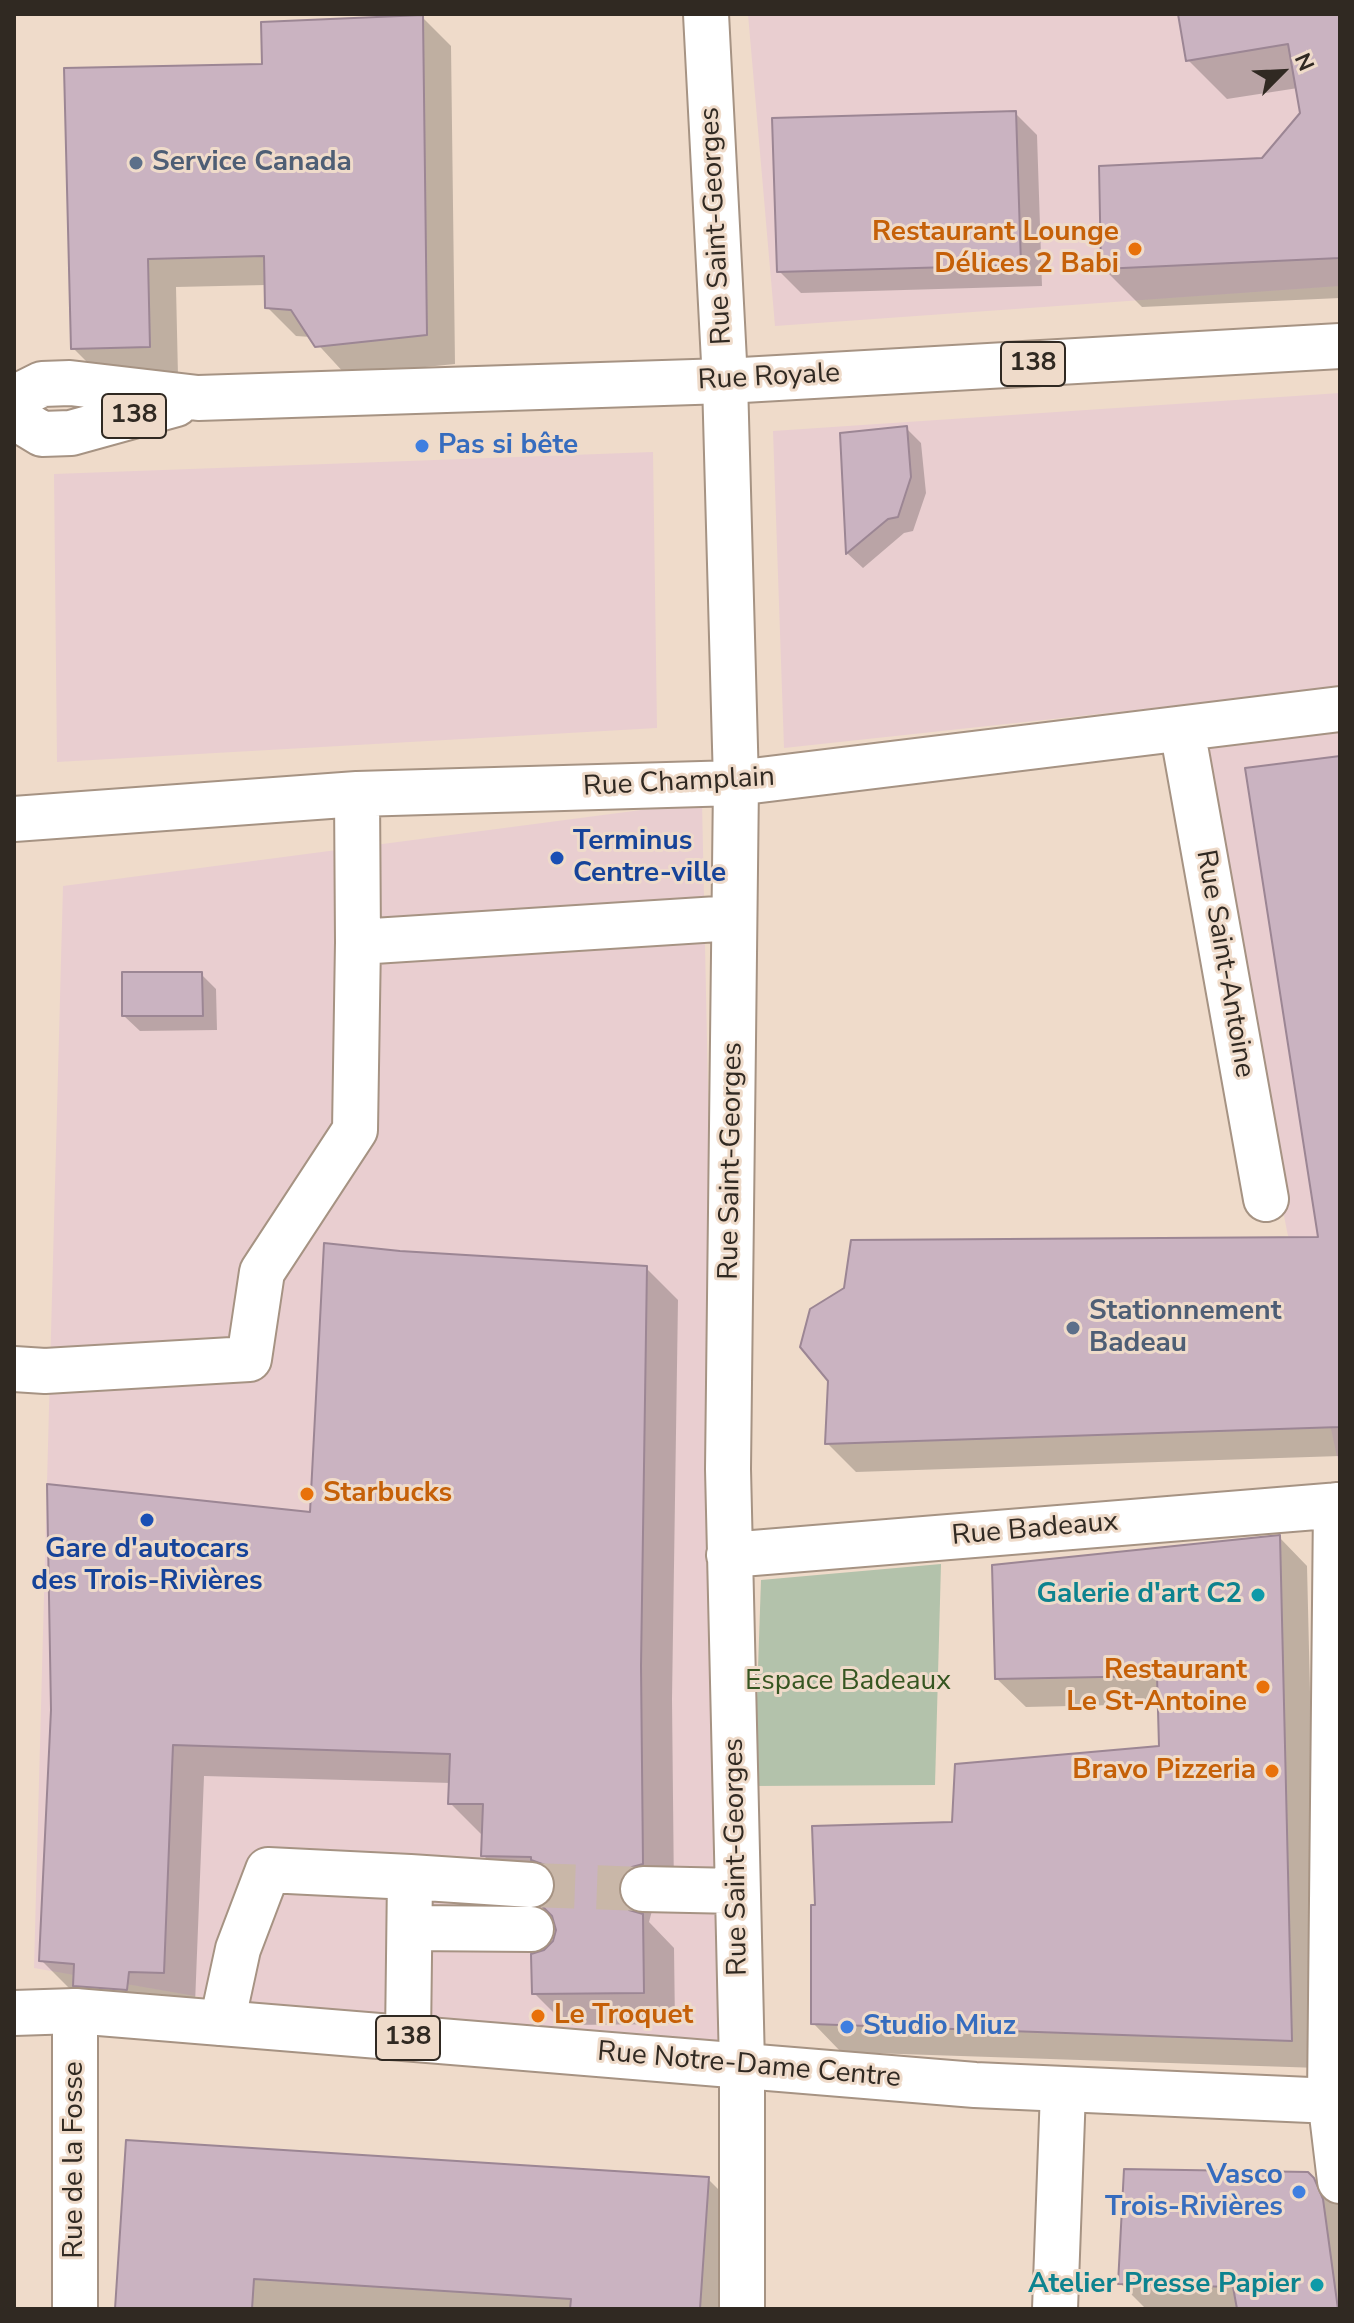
<!DOCTYPE html>
<meta charset="utf-8">
<style>
body{margin:0}
#map{position:relative;width:1354px;height:2323px;overflow:hidden;background:#efdbca;font-family:"Nunito Sans",sans-serif}
canvas{display:block}
.frame{position:absolute;inset:0;border:16px solid #302922;pointer-events:none}
.north{position:absolute;left:1242px;top:32px;width:80px;height:80px;-webkit-text-stroke:6px #efdbca;paint-order:stroke;rotate:66deg;font-size:22px;font-weight:700;line-height:32px;text-align:center;color:#302922}
.north::after{content:'';display:block;margin:auto;width:28px;height:36px;background:#302922;clip-path:polygon(50% 0,100% 100%,50% 72%,0 100%)}
</style>
<div id="map">
<canvas width="1354" height="2323"></canvas>
<div class="frame"></div>
<div class="north">N</div>
</div>
<script>
const ctx = document.querySelector('canvas').getContext('2d');
ctx.lineJoin = 'round';
function fillPath(path, color) { ctx.fillStyle = color; ctx.fill(path, 'evenodd'); }
function trace(path, color, width, dash) { ctx.strokeStyle = color; ctx.lineWidth = width; ctx.lineCap = dash ? 'butt' : 'round'; ctx.setLineDash(dash || []); ctx.stroke(path); }
function drawText(font, color, halo, rows, align = 'center') {
  ctx.font = font + ' "Nunito Sans",sans-serif'; ctx.lineWidth = 6; ctx.setLineDash([]); ctx.textBaseline = 'middle'; ctx.strokeStyle = halo; ctx.fillStyle = color; for (const [text, x, y, turn = 0] of rows) {
    ctx.save(); ctx.translate(x, y); ctx.rotate((+turn || 0) * Math.PI / 180); ctx.textAlign = isNaN(turn) ? turn : align; if (halo) ctx.strokeText(text, 0, 0); ctx.fillText(text, 0, 0); ctx.restore();
  }
}
fillPath(new Path2D(`
 M 748,14 L 1340,14 L 1340,286 L 775,326 Z
 M 1340,393 L 1340,688 L 784,748 L 773,431 Z
 M 653,452 L 657,728 L 57,762 L 54,474 Z
 M 1340,717 L 1340,1470 L 1287,1231 L 1189,737 Z
 M 702,802 L 729,2089 L 34,1968 L 63,886 Z`), '#e9ced0');
fillPath(new Path2D(`
 M 941,1564 L 935,1785 L 754,1786 L 761,1580 Z`), '#b3c2ab');
fillPath(new Path2D(`
 M 1180,14 L 1340,14 L 1340,298 L 1142,307 L 1103,268 L 1263,160 L 1302,113 L 1298,88 L 1227,99 L 1188,60 Z
 M 422,17 L 451,46 L 455,364 L 346,375 L 311,337 L 296,336 L 267,307 L 266,285 L 176,287 L 178,376 L 102,377 L 73,348 L 264,66 Z
 M 1015,113 L 1037,135 L 1042,286 L 801,293 L 779,271 Z
 M 906,428 L 921,443 L 926,493 L 913,531 L 904,533 L 863,568 L 848,554 L 842,434 Z
 M 1340,758 L 1340,1456 L 856,1472 L 828,1444 L 1321,1239 Z
 M 201,974 L 216,989 L 217,1030 L 140,1031 L 124,1016 Z
 M 400,1253 L 646,1268 L 678,1300 L 672,1699 L 674,1895 L 653,1907 L 649,1922 L 674,1948 L 675,2024 L 566,2025 L 534,1993 L 545,1952 L 555,1942 L 558,1930 L 554,1899 L 558,1888 L 515,1887 L 483,1855 L 482,1835 L 450,1803 L 451,1783 L 204,1776 L 195,2004 L 73,1992 L 41,1960 L 312,1514 Z
 M 1279,1537 L 1307,1566 L 1319,2068 L 841,2052 L 813,2023 L 954,1824 L 1161,1748 L 1160,1704 L 1026,1707 L 997,1679 Z
 M 1308,2174 L 1340,2206 L 1340,2309 L 1146,2309 L 1120,2283 Z
 M 708,2179 L 737,2208 L 730,2309 L 117,2309 Z`), '#0003');
const building = new Path2D(`
 M 1178,14 L 1340,14 L 1340,258 L 1101,269 L 1099,166 L 1262,158 L 1300,113 L 1288,44 L 1186,61 Z
 M 423,15 L 427,335 L 315,347 L 291,310 L 265,308 L 264,256 L 148,259 L 150,347 L 71,349 L 64,68 L 262,64 L 261,22 Z
 M 1016,111 L 1021,265 L 777,272 L 772,118 Z
 M 907,426 L 911,477 L 898,517 L 888,519 L 846,554 L 840,433 Z
 M 1340,756 L 1340,1427 L 825,1444 L 828,1381 L 800,1347 L 810,1309 L 844,1288 L 851,1240 L 1318,1237 L 1245,768 Z
 M 122,972 L 202,972 L 203,1016 L 122,1016 Z
 M 324,1243 L 400,1251 L 647,1266 L 641,1666 L 643,1864 L 632,1867 L 622,1875 L 618,1889 L 621,1900 L 629,1910 L 643,1914 L 644,1993 L 532,1994 L 531,1954 L 544,1950 L 553,1941 L 556,1930 L 552,1916 L 543,1907 L 552,1898 L 556,1887 L 554,1875 L 545,1865 L 531,1860 L 531,1857 L 481,1856 L 483,1804 L 448,1804 L 450,1754 L 173,1745 L 164,1973 L 129,1972 L 127,1990 L 73,1986 L 74,1964 L 39,1961 L 51,1710 L 47,1484 L 310,1512 Z
 M 1280,1535 L 1292,2041 L 811,2024 L 811,1905 L 815,1905 L 812,1826 L 952,1822 L 955,1764 L 1159,1746 L 1157,1676 L 995,1679 L 992,1565 Z
 M 126,2140 L 709,2177 L 700,2309 L 570,2309 L 571,2299 L 254,2279 L 252,2309 L 115,2309 Z
 M 1124,2169 L 1308,2172 L 1314,2178 L 1323,2199 L 1338,2309 L 1237,2309 L 1233,2287 L 1118,2284 Z`);
fillPath(building, '#cab3c1');
trace(building, '#9c8694', 2);
trace(new Path2D(`
 M 531,1885 L 643,1889`), '#c9b7a8', 44, [44, 22]);
const minor = new Path2D(`
 M 706,14 L 725,381 L 736,783 L 728,1469 L 742,2065 L 742,2309
 M 1182,729 L 1266,1199
 M 14,819 L 357,794 L 736,783 L 1340,709
 M 358,942 L 734,918
 M 14,1369 L 45,1371 L 249,1359 L 262,1272 L 355,1130 L 358,942 L 357,794
 M 1336,1505 L 1330,2098 L 1340,2181
 M 729,1555 L 1340,1505
 M 410,1877 L 531,1885
 M 643,1889 L 737,1891
 M 410,1928 L 531,1929
 M 222,2023 L 238,1949 L 268,1870 L 410,1877 L 408,2038
 M 75,2309 L 75,2011
 M 1055,2309 L 1063,2091`);
const major = new Path2D(`
 M 14,398 L 42,384 L 70,383 L 198,398 L 725,381 L 1340,346
 M 14,417 L 42,434 L 71,433 L 176,404
 M 14,2013 L 75,2011 L 975,2085 L 1310,2100 L 1340,2098`);
trace(minor, '#a69383', 48);
trace(major, '#a69383', 48);
trace(minor, '#fff', 44);
trace(major, '#fff', 44);
for (const [x, y, r, color] of [
 [136,163,8,"#5c6f8a"],
 [1135,249,8,"#e8710a"],
 [422,446,8,"#3f7fe0"],
 [557,858,8,"#1a4fb4"],
 [1073,1328,8,"#5c6f8a"],
 [307,1494,8,"#e8710a"],
 [147,1520,8,"#1a4fb4"],
 [1258,1595,8,"#0f9aa8"],
 [1263,1687,8,"#e8710a"],
 [1272,1771,8,"#e8710a"],
 [538,2016,8,"#e8710a"],
 [847,2027,8,"#3f7fe0"],
 [1299,2192,8,"#3f7fe0"],
 [1317,2285,8,"#0f9aa8"]
]) { const dot = new Path2D(); dot.arc(x, y, r, 0, 2 * Math.PI); ctx.fillStyle = color; ctx.fill(dot); trace(dot, '#efdbca', 3); }
for (const [x, y, w] of [
 [1033,364,64],
 [134,416,64],
 [408,2038,64]
]) { const box = new Path2D(); box.roundRect(x - w / 2, y - 22, w, 44, 6); ctx.fillStyle = '#efdbca'; ctx.fill(box); trace(box, '#302922', 2); }
drawText('bold 26px', '#302922', null, [
 ["138",1033,364],
 ["138",134,416],
 ["138",408,2038]
]);
drawText('bold 28px', '#4e5e75', '#efdbca', [
 ["Service Canada",152,163],
 ["Stationnement",1089,1312],
 ["Badeau",1089,1344]
], 'left');
drawText('28px', '#302922', '#efdbca', [
 ["Rue Saint-Georges",717,226,-93],
 ["Rue Royale",769,378,-3],
 ["Rue Champlain",679,783,-3],
 ["Rue Saint-Antoine",1224,964,80],
 ["Rue Saint-Georges",732,1161,-89],
 ["Rue Badeaux",1035,1530,-5],
 ["Rue Saint-Georges",737,1857,-91],
 ["Rue Notre-Dame Centre",749,2066,5],
 ["Rue de la Fosse",75,2160,-90]
]);
drawText('bold 28px', '#c56008', '#efdbca', [
 ["Restaurant Lounge",1119,233],
 ["Délices 2 Babi",1119,265],
 ["Starbucks",323,1494,"left"],
 ["Restaurant",1247,1671],
 ["Le St-Antoine",1247,1703],
 ["Bravo Pizzeria",1256,1771],
 ["Le Troquet",554,2016,"left"]
], 'right');
drawText('bold 28px', '#366cbe', '#efdbca', [
 ["Pas si bête",438,446],
 ["Studio Miuz",863,2027],
 ["Vasco",1283,2176,"right"],
 ["Trois-Rivières",1283,2208,"right"]
], 'left');
drawText('bold 28px', '#164399', '#efdbca', [
 ["Terminus",573,842],
 ["Centre-ville",573,874],
 ["Gare d'autocars",147,1550,"center"],
 ["des Trois-Rivières",147,1582,"center"]
], 'left');
drawText('bold 28px', '#0d838f', '#efdbca', [
 ["Galerie d'art C2",1242,1595],
 ["Atelier Presse Papier",1301,2285]
], 'right');
drawText('28px', '#365621', '#efdbca', [
 ["Espace Badeaux",848,1682]
]);
</script>
